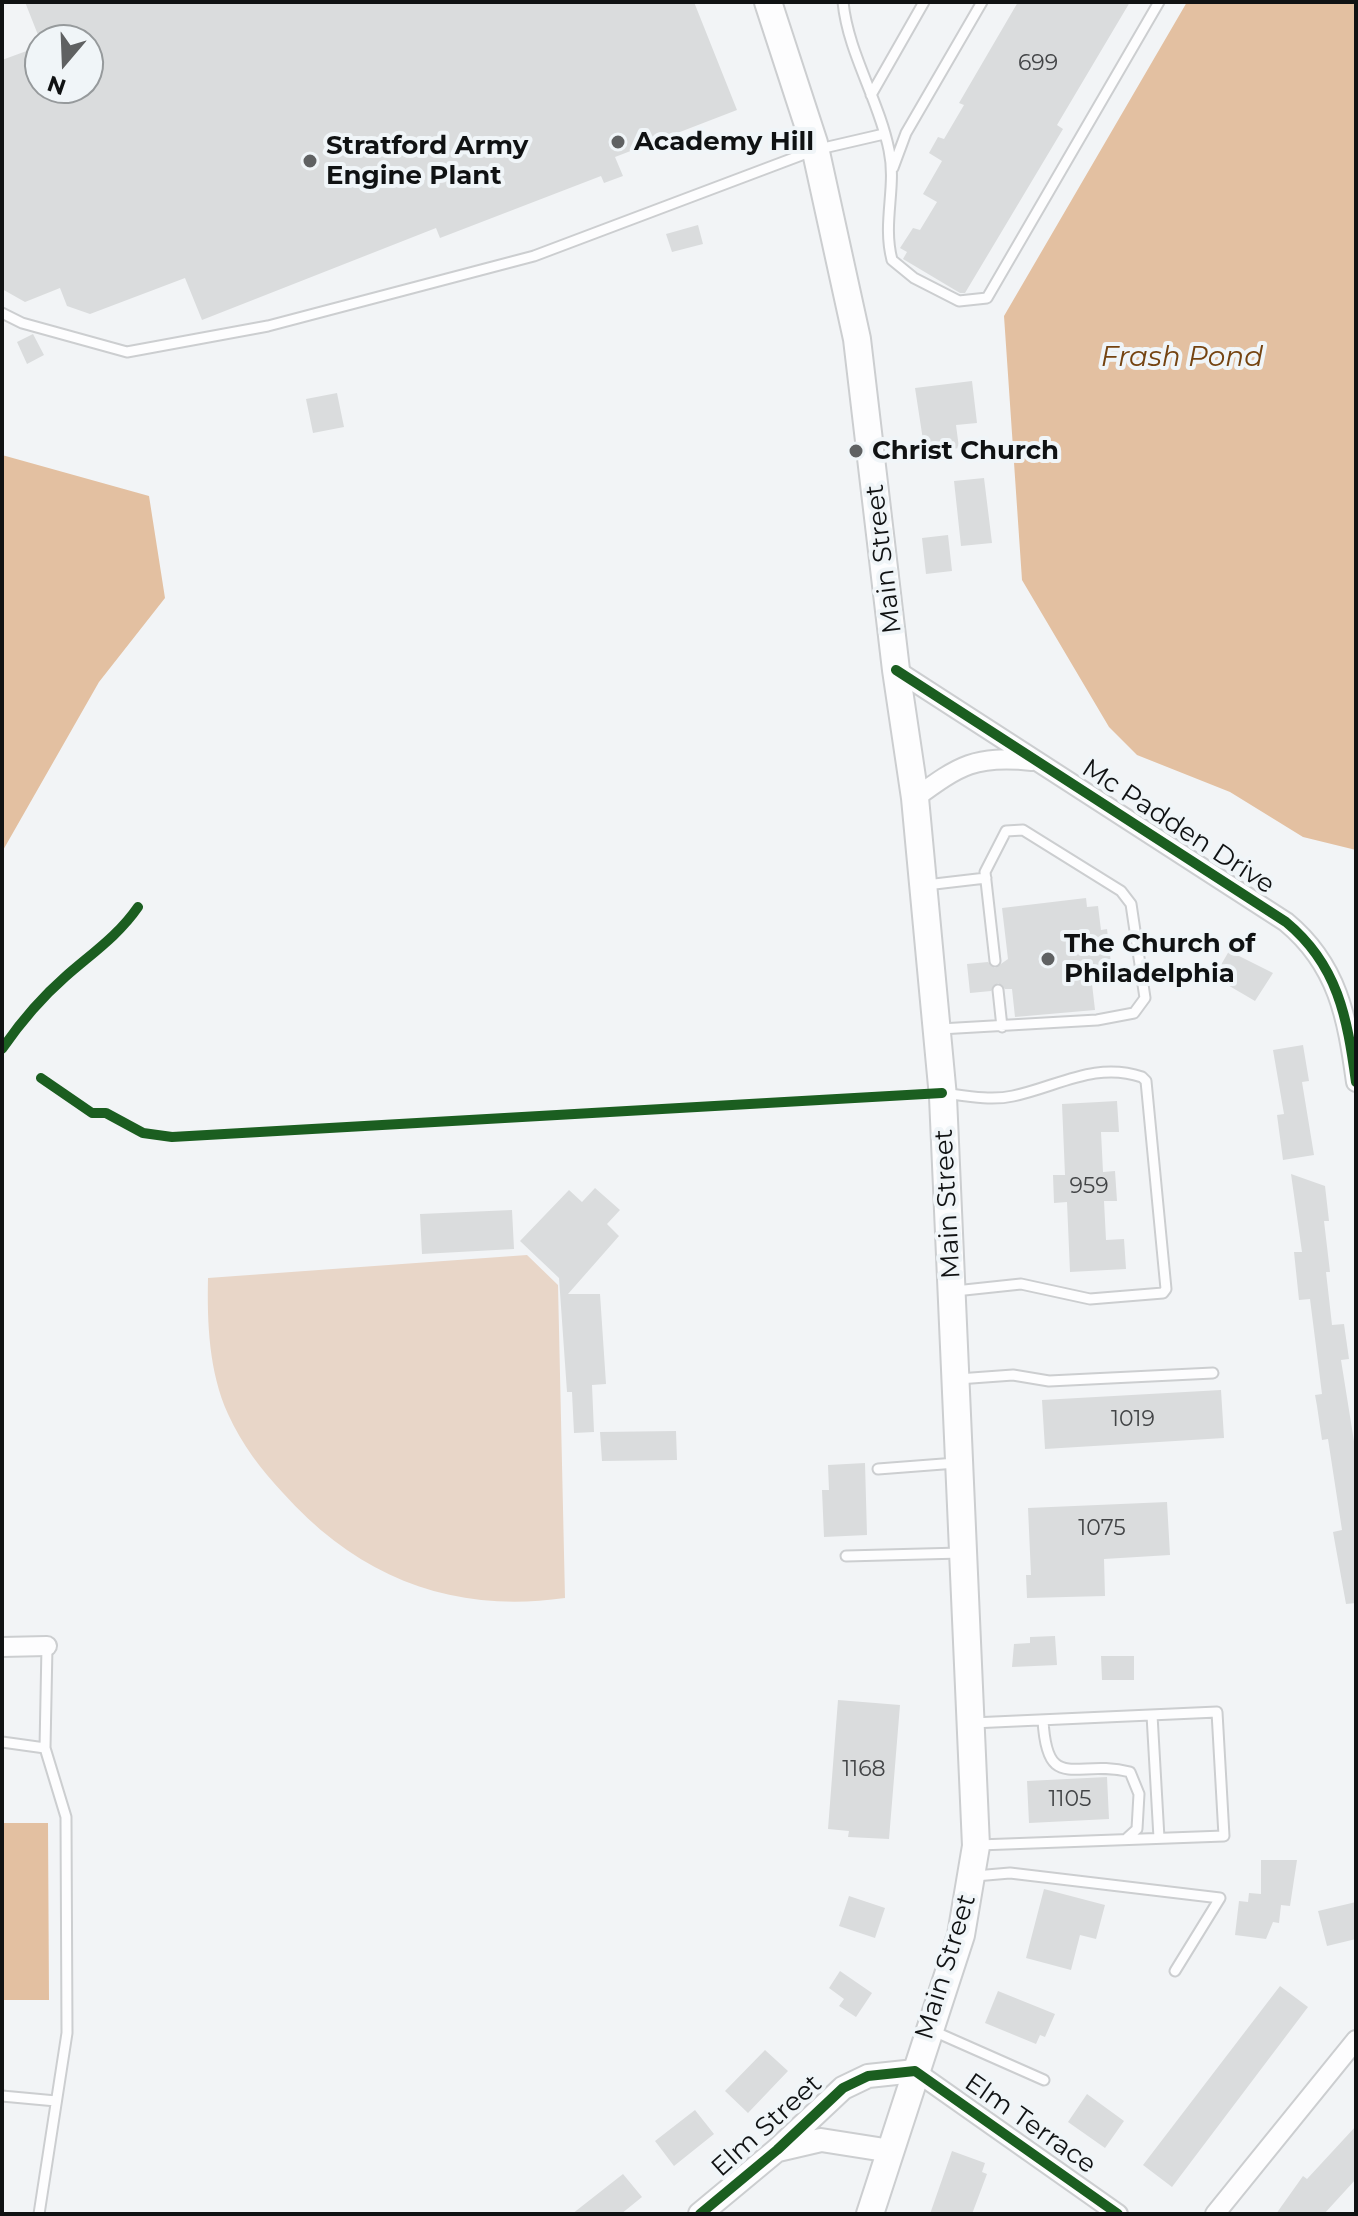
<!DOCTYPE html>
<style>
body{margin:0}
#map{position:relative;width:1358px;height:2216px;overflow:hidden;background:#f2f4f6;font-family:Montserrat,sans-serif}
canvas{display:block}
.frame{position:absolute;inset:0;border:4px solid #101213;pointer-events:none}
.north{position:absolute;left:24px;top:24px;width:80px;height:80px;box-sizing:border-box;background:#f0f5f8;border:2px solid #969a9c;border-radius:50%;rotate:199deg;font-size:22px;font-weight:700;line-height:32px;text-align:center;color:#101213}
.north::after{content:'';display:block;margin:auto;width:28px;height:36px;background:#5f6162;clip-path:polygon(50% 0,100% 100%,50% 72%,0 100%)}
</style>
<div id="map">
<canvas width="1358" height="2216"></canvas>
<div class="frame"></div>
<div class="north">N</div>
</div>
<script>
const ctx = document.querySelector('canvas').getContext('2d');
ctx.lineJoin = 'round';
function fillPath(path, color) { ctx.fillStyle = color; ctx.fill(path, 'evenodd'); }
function trace(path, color, width, dash) { ctx.strokeStyle = color; ctx.lineWidth = width; ctx.lineCap = dash ? 'butt' : 'round'; ctx.setLineDash(dash || []); ctx.stroke(path); }
function drawText(font, color, halo, rows, align = 'center') {
  ctx.font = font + ' Montserrat,sans-serif'; ctx.lineWidth = 8; ctx.setLineDash([]); ctx.textBaseline = 'middle'; ctx.strokeStyle = halo; ctx.fillStyle = color; for (const [text, x, y, turn = 0] of rows) {
    ctx.save(); ctx.translate(x, y); ctx.rotate((+turn || 0) * Math.PI / 180); ctx.textAlign = isNaN(turn) ? turn : align; if (halo) ctx.strokeText(text, 0, 0); ctx.fillText(text, 0, 0); ctx.restore();
  }
}
fillPath(new Path2D(`
 M 527,1255 L 558,1285 L 565,1598 C 453,1614 359,1578 283,1493 C 261,1469 242,1445 228,1414 C 209,1372 207,1323 208,1278 Z`), '#e8d6c8');
fillPath(new Path2D(`
 M 1187,2 L 1356,2 L 1356,850 L 1303,837 L 1230,792 L 1137,755 L 1109,727 L 1022,580 L 1004,316 Z
 M 2,455 L 149,496 L 165,598 L 99,682 L 2,852 Z
 M 2,1823 L 48,1823 L 49,2000 L 2,2000 Z`), '#e3c0a1');
fillPath(new Path2D(`
 M 25,2 L 694,2 L 737,110 L 615,157 L 623,176 L 604,183 L 601,176 L 440,238 L 436,228 L 202,320 L 185,278 L 90,314 L 67,306 L 60,288 L 25,302 L 2,289 L 2,60 L 32,49 L 40,69 L 40,88 L 88,88 L 88,40 L 40,40 Z
 M 1018,2 L 1130,2 L 1057,125 L 1063,129 L 965,293 L 960,293 L 903,259 L 907,252 L 900,248 L 913,228 L 920,230 L 937,202 L 923,194 L 942,161 L 929,153 L 938,137 L 944,139 L 964,105 L 959,103 Z
 M 698,225 L 703,244 L 672,252 L 666,234 Z
 M 33,334 L 44,355 L 27,364 L 17,342 Z
 M 972,381 L 977,423 L 956,425 L 959,448 L 925,453 L 915,388 Z
 M 337,393 L 344,427 L 313,433 L 306,399 Z
 M 984,478 L 992,543 L 961,546 L 954,481 Z
 M 948,535 L 952,571 L 926,574 L 922,538 Z
 M 1086,898 L 1087,907 L 1098,906 L 1101,930 L 1107,929 L 1112,972 L 1091,975 L 1095,1010 L 1015,1017 L 1012,989 L 1005,989 L 998,983 L 991,991 L 970,993 L 967,964 L 988,962 L 995,968 L 1008,959 L 1002,908 Z
 M 1229,951 L 1273,973 L 1255,1001 L 1214,977 Z
 M 1303,1045 L 1309,1081 L 1302,1082 L 1314,1155 L 1283,1160 L 1277,1115 L 1284,1114 L 1273,1050 Z
 M 1117,1101 L 1119,1132 L 1101,1132 L 1103,1172 L 1115,1171 L 1117,1201 L 1104,1201 L 1106,1240 L 1124,1239 L 1126,1269 L 1070,1272 L 1067,1202 L 1054,1203 L 1053,1175 L 1065,1175 L 1062,1104 Z
 M 1291,1174 L 1325,1186 L 1329,1221 L 1324,1221 L 1330,1272 L 1326,1272 L 1332,1325 L 1344,1324 L 1349,1359 L 1341,1360 L 1356,1454 L 1356,1603 L 1346,1604 L 1333,1532 L 1342,1530 L 1328,1439 L 1322,1440 L 1317,1406 L 1315,1395 L 1322,1394 L 1310,1299 L 1299,1300 L 1294,1252 L 1302,1252 Z
 M 595,1188 L 620,1210 L 607,1224 L 619,1236 L 568,1294 L 600,1294 L 606,1384 L 592,1385 L 594,1432 L 574,1433 L 572,1392 L 567,1392 L 559,1278 L 520,1241 L 569,1190 L 582,1202 Z
 M 512,1210 L 514,1249 L 422,1254 L 420,1214 Z
 M 1221,1390 L 1224,1438 L 1045,1449 L 1042,1400 Z
 M 676,1431 L 677,1460 L 602,1461 L 600,1432 Z
 M 865,1463 L 867,1535 L 824,1537 L 822,1490 L 829,1490 L 828,1465 Z
 M 1167,1502 L 1170,1555 L 1104,1559 L 1105,1596 L 1027,1598 L 1026,1575 L 1031,1575 L 1028,1508 Z
 M 1055,1636 L 1057,1665 L 1012,1667 L 1014,1644 L 1030,1643 L 1030,1637 Z
 M 1101,1656 L 1134,1656 L 1134,1680 L 1102,1680 Z
 M 838,1700 L 900,1705 L 889,1839 L 848,1837 L 849,1831 L 828,1829 Z
 M 1107,1777 L 1109,1819 L 1029,1823 L 1027,1781 Z
 M 1261,1860 L 1297,1860 L 1290,1906 L 1281,1905 L 1279,1923 L 1273,1922 L 1266,1939 L 1235,1935 L 1239,1901 L 1248,1902 L 1249,1893 L 1261,1894 Z
 M 1044,1889 L 1105,1905 L 1096,1939 L 1080,1935 L 1071,1970 L 1026,1958 Z
 M 849,1896 L 885,1908 L 875,1938 L 839,1926 Z
 M 1356,1902 L 1356,1939 L 1327,1946 L 1318,1911 Z
 M 840,1971 L 872,1993 L 856,2017 L 839,2006 L 844,1999 L 829,1988 Z
 M 1280,1986 L 1308,2007 L 1172,2187 L 1143,2165 Z
 M 998,1991 L 1055,2014 L 1045,2037 L 1040,2035 L 1036,2044 L 985,2023 Z
 M 765,2050 L 788,2071 L 748,2113 L 725,2091 Z
 M 1087,2094 L 1124,2121 L 1105,2148 L 1068,2122 Z
 M 695,2110 L 714,2134 L 674,2166 L 655,2141 Z
 M 1356,2126 L 1356,2179 L 1324,2214 L 1276,2214 L 1303,2176 L 1307,2179 Z
 M 952,2151 L 985,2163 L 982,2172 L 987,2174 L 972,2214 L 930,2214 Z
 M 623,2174 L 642,2197 L 621,2214 L 572,2214 Z`), '#dadcdd');
const service = new Path2D(`
 M 843,2 C 848,53 879,100 889,150 C 897,187 882,222 892,260 L 914,278 L 959,301 L 987,298 L 1159,2
 M 871,95 L 924,2
 M 893,168 L 906,133 L 982,2
 M 2,313 L 22,323 L 127,352 L 268,326 L 534,256 L 815,150 L 884,134
 M 926,885 L 986,878
 M 998,990 L 1002,1027
 M 940,1029 L 1097,1020 L 1134,1013 L 1145,998 L 1131,904 L 1121,891 L 1023,830 L 1006,831 L 985,872 L 995,961
 M 944,1093 C 966,1096 991,1101 1013,1096 C 1057,1087 1095,1061 1142,1077 L 1146,1081 L 1166,1289 L 1163,1293 L 1090,1299 L 1021,1284 L 955,1291
 M 958,1379 L 1013,1375 L 1049,1381 L 1213,1373
 M 878,1469 L 956,1463
 M 846,1556 L 961,1553
 M 1152,1715 L 1159,1838
 M 1043,1720 C 1047,1795 1076,1758 1130,1772 L 1139,1794 L 1137,1829 L 1126,1839
 M 972,1723 L 1217,1712 L 1224,1836 L 979,1845
 M 2,1742 L 45,1748
 M 975,1876 L 1010,1873 L 1220,1898 L 1175,1971
 M 931,2030 L 1044,2080
 M 2,2096 L 56,2101
 M 39,2214 L 67,2033 L 66,1817 L 45,1748 L 47,1646`);
const minor = new Path2D(`
 M 896,670 L 1286,922 C 1338,965 1347,1017 1356,1082
 M 915,798 C 960,765 975,755 1032,761
 M 2,1647 L 47,1646
 M 915,2071 L 1118,2214
 M 1215,2214 L 1356,2040`);
const tertiary = new Path2D(`
 M 778,2150 L 821,2140 L 891,2151
 M 700,2214 L 777,2150 L 843,2088 L 868,2076 L 915,2071`);
const secondary = new Path2D(`
 M 768,2 L 814,143 L 857,339 L 896,670 L 915,798 L 943,1097 L 976,1846 L 961,1935 L 870,2214`);
trace(service, '#ccced0', 13);
trace(minor, '#ccced0', 22);
trace(tertiary, '#ccced0', 26);
trace(secondary, '#ccced0', 30);
trace(service, '#fdfdfe', 9);
trace(minor, '#fdfdfe', 18);
trace(tertiary, '#fdfdfe', 22);
trace(secondary, '#fdfdfe', 26);
trace(new Path2D(`
 M 896,670 L 1286,922 C 1338,965 1347,1017 1356,1082
 M 2,1049 C 20,1023 41,998 65,977 C 91,954 118,936 138,907
 M 41,1078 L 92,1113 L 106,1113 L 143,1133 L 172,1137 L 942,1093
 M 700,2214 L 777,2150 L 843,2088 L 868,2076 L 915,2071 L 1118,2214`), '#1b5e20', 10);
for (const [x, y, r, color] of [
 [618,142,8,"#5f6162"],
 [310,161,8,"#5f6162"],
 [856,451,8,"#5f6162"],
 [1048,959,8,"#5f6162"]
]) { const dot = new Path2D(); dot.arc(x, y, r, 0, 2 * Math.PI); ctx.fillStyle = color; ctx.fill(dot); trace(dot, '#f0f5f8', 3); }
drawText('22px', '#424446', null, [
 ["699",1038,64],
 ["959",1089,1187],
 ["1019",1133,1420],
 ["1075",1102,1529],
 ["1168",864,1770],
 ["1105",1070,1800]
]);
drawText('bold 26px', '#101213', '#f0f5f8', [
 ["Academy Hill",634,142],
 ["Stratford Army",326,146],
 ["Engine Plant",326,176],
 ["Christ Church",872,451],
 ["The Church of",1064,944],
 ["Philadelphia",1064,974]
], 'left');
drawText('26px', '#101213', '#f0f5f8', [
 ["Main Street",884,559,-97],
 ["Mc Padden Drive",1178,827,33],
 ["Main Street",948,1204,-93],
 ["Main Street",946,1967,-73],
 ["Elm Terrace",1030,2124,35],
 ["Elm Street",767,2126,-42]
]);
drawText('italic 28px', '#744310', '#f0f5f8', [
 ["Frash Pond",1182,358]
]);
</script>
